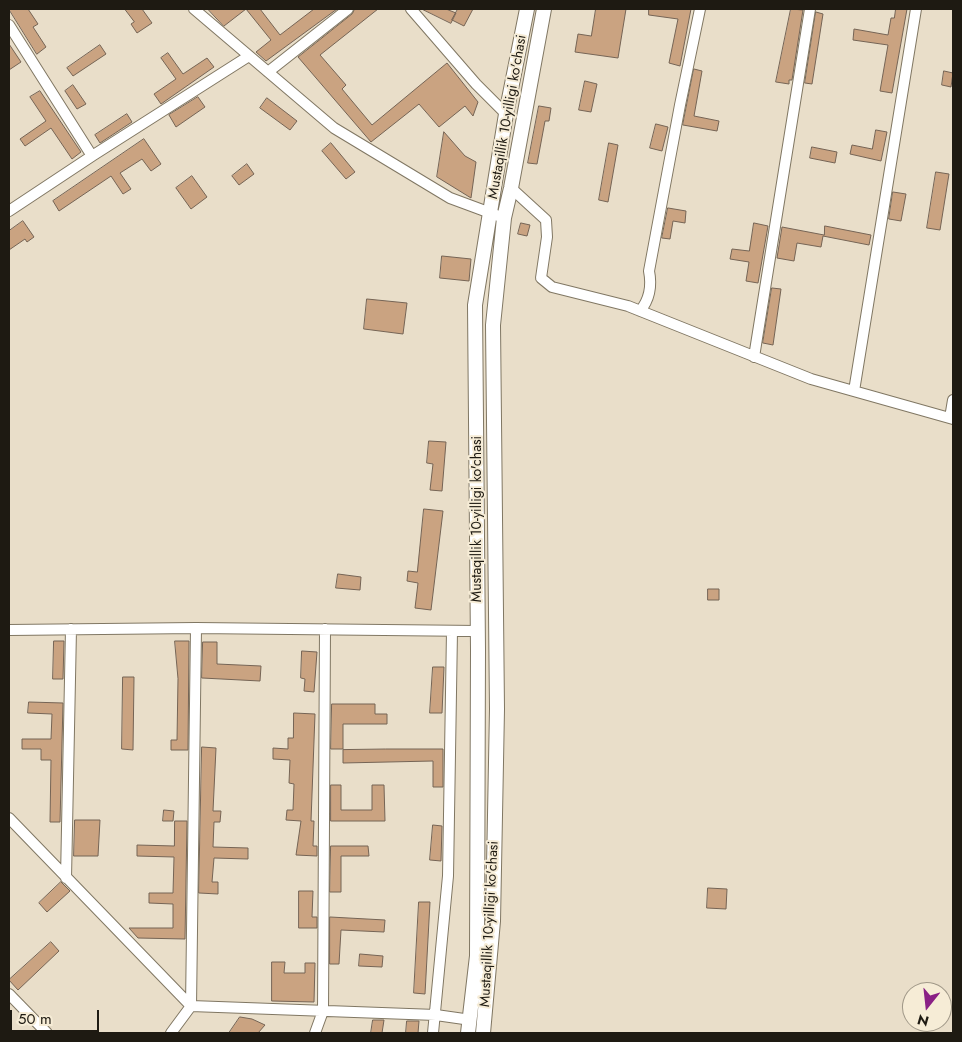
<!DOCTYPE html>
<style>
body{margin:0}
#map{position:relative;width:962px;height:1042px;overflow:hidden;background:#e9dec9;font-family:Jost,sans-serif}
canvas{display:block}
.frame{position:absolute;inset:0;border:10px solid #1e1a12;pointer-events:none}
.north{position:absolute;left:902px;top:982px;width:50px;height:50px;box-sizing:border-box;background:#f6ecd6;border:1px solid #a09888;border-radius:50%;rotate:196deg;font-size:14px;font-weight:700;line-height:20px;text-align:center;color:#1e1a12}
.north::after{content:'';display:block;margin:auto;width:18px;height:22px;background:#8a2085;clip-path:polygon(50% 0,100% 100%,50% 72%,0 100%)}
.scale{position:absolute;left:10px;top:1010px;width:89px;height:22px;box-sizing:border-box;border:2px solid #1e1a12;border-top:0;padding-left:6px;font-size:15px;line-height:18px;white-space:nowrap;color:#1e1a12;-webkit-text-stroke:4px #f6ecd6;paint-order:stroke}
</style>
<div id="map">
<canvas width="962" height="1042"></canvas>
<div class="frame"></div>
<div class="north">N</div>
<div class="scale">50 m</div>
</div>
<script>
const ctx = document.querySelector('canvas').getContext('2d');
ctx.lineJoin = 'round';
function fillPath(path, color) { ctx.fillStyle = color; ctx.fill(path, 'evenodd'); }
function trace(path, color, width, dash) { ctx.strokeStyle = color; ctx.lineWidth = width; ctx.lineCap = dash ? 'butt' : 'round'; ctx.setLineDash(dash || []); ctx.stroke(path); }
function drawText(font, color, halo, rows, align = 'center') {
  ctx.font = font + ' Jost,sans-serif'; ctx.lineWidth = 4; ctx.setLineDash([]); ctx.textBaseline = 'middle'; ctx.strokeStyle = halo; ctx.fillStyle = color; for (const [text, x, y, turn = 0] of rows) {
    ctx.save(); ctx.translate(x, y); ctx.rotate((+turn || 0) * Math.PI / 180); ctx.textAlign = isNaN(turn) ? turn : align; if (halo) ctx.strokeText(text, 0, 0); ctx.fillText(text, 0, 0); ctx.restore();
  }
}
const building = new Path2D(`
 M 9,9 L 28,9 L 38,24 L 33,27 L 46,47 L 37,54 Z
 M 125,9 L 142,9 L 152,23 L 137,33 L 131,24 L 134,22 Z
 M 208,9 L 260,9 L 280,35 L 314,9 L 337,9 L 266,61 L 256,52 L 271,40 L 246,9 L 224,26 Z
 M 355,9 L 378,9 L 320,55 L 346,85 L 342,89 L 372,125 L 447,63 L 478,102 L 473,116 L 465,106 L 439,127 L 419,104 L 371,142 L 298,57 L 352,14 Z
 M 422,9 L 446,9 L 456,13 L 451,23 Z
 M 458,9 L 473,9 L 464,26 L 452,20 Z
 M 596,9 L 626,9 L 618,58 L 575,52 L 578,34 L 591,36 Z
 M 649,9 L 691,9 L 680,66 L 669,63 L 678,19 L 649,15 Z
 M 791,9 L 803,10 L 792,80 L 789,80 L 789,84 L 776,82 Z
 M 896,9 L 907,9 L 892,93 L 880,91 L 888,45 L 853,40 L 854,29 L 888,35 L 891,18 L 894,18 Z
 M 816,12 L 823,14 L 812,84 L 805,83 Z
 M 9,44 L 21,62 L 9,70 Z
 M 100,45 L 106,54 L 73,76 L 67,68 Z
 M 168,53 L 183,74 L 207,58 L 214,67 L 161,104 L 154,94 L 176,79 L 161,58 Z
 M 694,69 L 702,71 L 694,116 L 719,121 L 717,131 L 683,125 Z
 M 944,71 L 953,73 L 951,87 L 942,85 Z
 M 585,81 L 597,84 L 591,112 L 579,110 Z
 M 73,85 L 86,104 L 77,109 L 65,91 Z
 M 40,91 L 81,152 L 72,159 L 51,128 L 25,146 L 20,139 L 46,121 L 30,97 Z
 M 198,97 L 205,107 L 176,127 L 169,115 Z
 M 267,98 L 297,121 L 290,130 L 260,108 Z
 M 539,106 L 551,108 L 549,121 L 545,121 L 537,164 L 528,163 Z
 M 127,114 L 132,122 L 100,143 L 95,135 Z
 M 656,124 L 668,127 L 662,151 L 650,148 Z
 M 876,130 L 887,132 L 881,161 L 850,154 L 852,145 L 872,149 Z
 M 444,132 L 465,156 L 476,162 L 471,198 L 437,177 Z
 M 144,139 L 161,164 L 151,171 L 142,159 L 120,173 L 131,189 L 123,194 L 111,176 L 59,211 L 53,201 Z
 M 331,143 L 355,172 L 346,179 L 322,151 Z
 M 609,143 L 618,145 L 608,202 L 599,200 Z
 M 812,147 L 837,152 L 835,163 L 810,158 Z
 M 247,164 L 254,174 L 239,185 L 232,176 Z
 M 936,172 L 949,174 L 940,230 L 927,228 Z
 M 192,176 L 207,197 L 191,209 L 176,188 Z
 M 893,192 L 906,194 L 901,221 L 889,219 Z
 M 668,208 L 686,211 L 685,223 L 673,221 L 670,239 L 662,238 Z
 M 23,221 L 34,237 L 27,242 L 25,239 L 9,250 L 9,231 Z
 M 521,223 L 530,225 L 527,236 L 518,234 Z
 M 754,223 L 768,226 L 758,283 L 746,281 L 749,262 L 730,259 L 732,249 L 749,251 Z
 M 825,226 L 871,235 L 869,245 L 823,236 L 821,247 L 797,243 L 794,261 L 777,258 L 782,227 L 824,235 Z
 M 442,256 L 471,259 L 469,281 L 440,278 Z
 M 772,288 L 781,289 L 773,345 L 763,343 Z
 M 367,299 L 407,303 L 403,334 L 364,329 Z
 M 429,441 L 446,442 L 442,491 L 430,490 L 433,464 L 427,463 Z
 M 424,509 L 443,511 L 431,610 L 415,608 L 418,583 L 407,581 L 408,571 L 417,572 Z
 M 338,574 L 361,577 L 360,590 L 336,588 Z
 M 708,589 L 719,589 L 719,600 L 708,600 Z
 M 54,641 L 64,641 L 63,679 L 53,679 Z
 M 175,641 L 189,641 L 188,750 L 171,750 L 171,740 L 177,740 L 178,679 Z
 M 203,642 L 217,642 L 217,664 L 261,666 L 260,681 L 202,678 Z
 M 302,651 L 317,652 L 314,692 L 304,691 L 305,679 L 301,678 Z
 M 433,667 L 444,667 L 442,713 L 430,713 Z
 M 123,677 L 134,677 L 133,750 L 122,749 Z
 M 29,702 L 63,703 L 60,822 L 50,822 L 51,760 L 41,760 L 41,749 L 22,749 L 22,739 L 51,739 L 52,714 L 28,713 Z
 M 332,704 L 375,704 L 375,714 L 387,714 L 387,724 L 343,724 L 343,749 L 331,749 Z
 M 294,713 L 315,714 L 311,821 L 314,821 L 313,846 L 317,846 L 317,856 L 296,855 L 301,821 L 286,820 L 287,810 L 293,810 L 294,784 L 289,783 L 290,760 L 273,759 L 273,748 L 288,749 L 288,738 L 293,738 Z
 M 202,747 L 216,748 L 213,811 L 221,811 L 220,822 L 214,822 L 213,847 L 248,848 L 248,859 L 214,858 L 212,882 L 218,882 L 218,894 L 199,893 Z
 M 386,749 L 443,749 L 443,787 L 433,787 L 433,761 L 343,763 L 343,750 Z
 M 331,785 L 341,785 L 341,810 L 372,810 L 372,785 L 384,785 L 385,821 L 331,821 Z
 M 164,810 L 174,811 L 173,821 L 163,821 Z
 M 75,820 L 100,820 L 98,856 L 74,856 Z
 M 175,821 L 187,821 L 185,939 L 138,938 L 129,928 L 173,928 L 173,904 L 149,903 L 149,893 L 173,893 L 174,857 L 137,856 L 137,845 L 174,846 Z
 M 433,825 L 442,826 L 441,861 L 430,860 Z
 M 331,846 L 368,846 L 369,856 L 341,856 L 341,892 L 330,892 Z
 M 61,882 L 70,891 L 47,912 L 39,903 Z
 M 708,888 L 727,889 L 726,909 L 707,908 Z
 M 299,891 L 313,891 L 312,917 L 317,917 L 317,928 L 299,928 Z
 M 419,902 L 430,902 L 425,994 L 414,993 Z
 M 330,917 L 385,920 L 384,932 L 341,930 L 339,964 L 330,964 Z
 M 51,942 L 59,951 L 18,990 L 9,980 Z
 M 360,954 L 383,956 L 382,967 L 359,966 Z
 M 272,962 L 285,962 L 284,973 L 305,973 L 305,963 L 315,963 L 314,1002 L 272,1001 Z
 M 240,1017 L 252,1019 L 265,1025 L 258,1033 L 229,1033 Z
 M 373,1020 L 384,1020 L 382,1033 L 371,1033 Z
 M 407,1021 L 419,1021 L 418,1033 L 406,1033 Z`);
fillPath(building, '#caa381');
trace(building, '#756455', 1);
const minor = new Path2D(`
 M 194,9 L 334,128 L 450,198 L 504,218
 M 411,9 L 476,84 L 506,114
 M 9,25 L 92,156 L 9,211
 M 268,72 L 348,9
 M 92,156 L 249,56
 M 511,188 L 546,220 L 547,237 L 541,278 L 552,287 L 628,306 L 811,379 L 953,419
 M 640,311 C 650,299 652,286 649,271 L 680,105 L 700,9
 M 754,357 L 810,9
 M 854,391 L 916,9
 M 950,418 L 953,400
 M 196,628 L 478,631
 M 9,630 L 196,628 L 191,1006
 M 9,818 L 191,1006
 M 66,878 L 71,629
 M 9,994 L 47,1033
 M 171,1033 L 191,1006 L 436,1015 L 471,1020
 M 315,1033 L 323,1011 L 325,629
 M 433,1033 L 448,876 L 452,631`);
const secondary = new Path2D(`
 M 468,1033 L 477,956 L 478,650 L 475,305 L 506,114 L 527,9
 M 483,1033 L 493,921 L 497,709 L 493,325 L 504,218 L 511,188 L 544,9`);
trace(minor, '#807763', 12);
trace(secondary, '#807763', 16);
trace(minor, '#fff', 10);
trace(secondary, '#fff', 14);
drawText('14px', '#1e1a12', '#f6ecd6', [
 ["Mustaqillik 10-yilligi ko'chasi",508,117,-80],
 ["Mustaqillik 10-yilligi ko'chasi",478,519,-90],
 ["Mustaqillik 10-yilligi ko'chasi",490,924,-87]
]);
</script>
